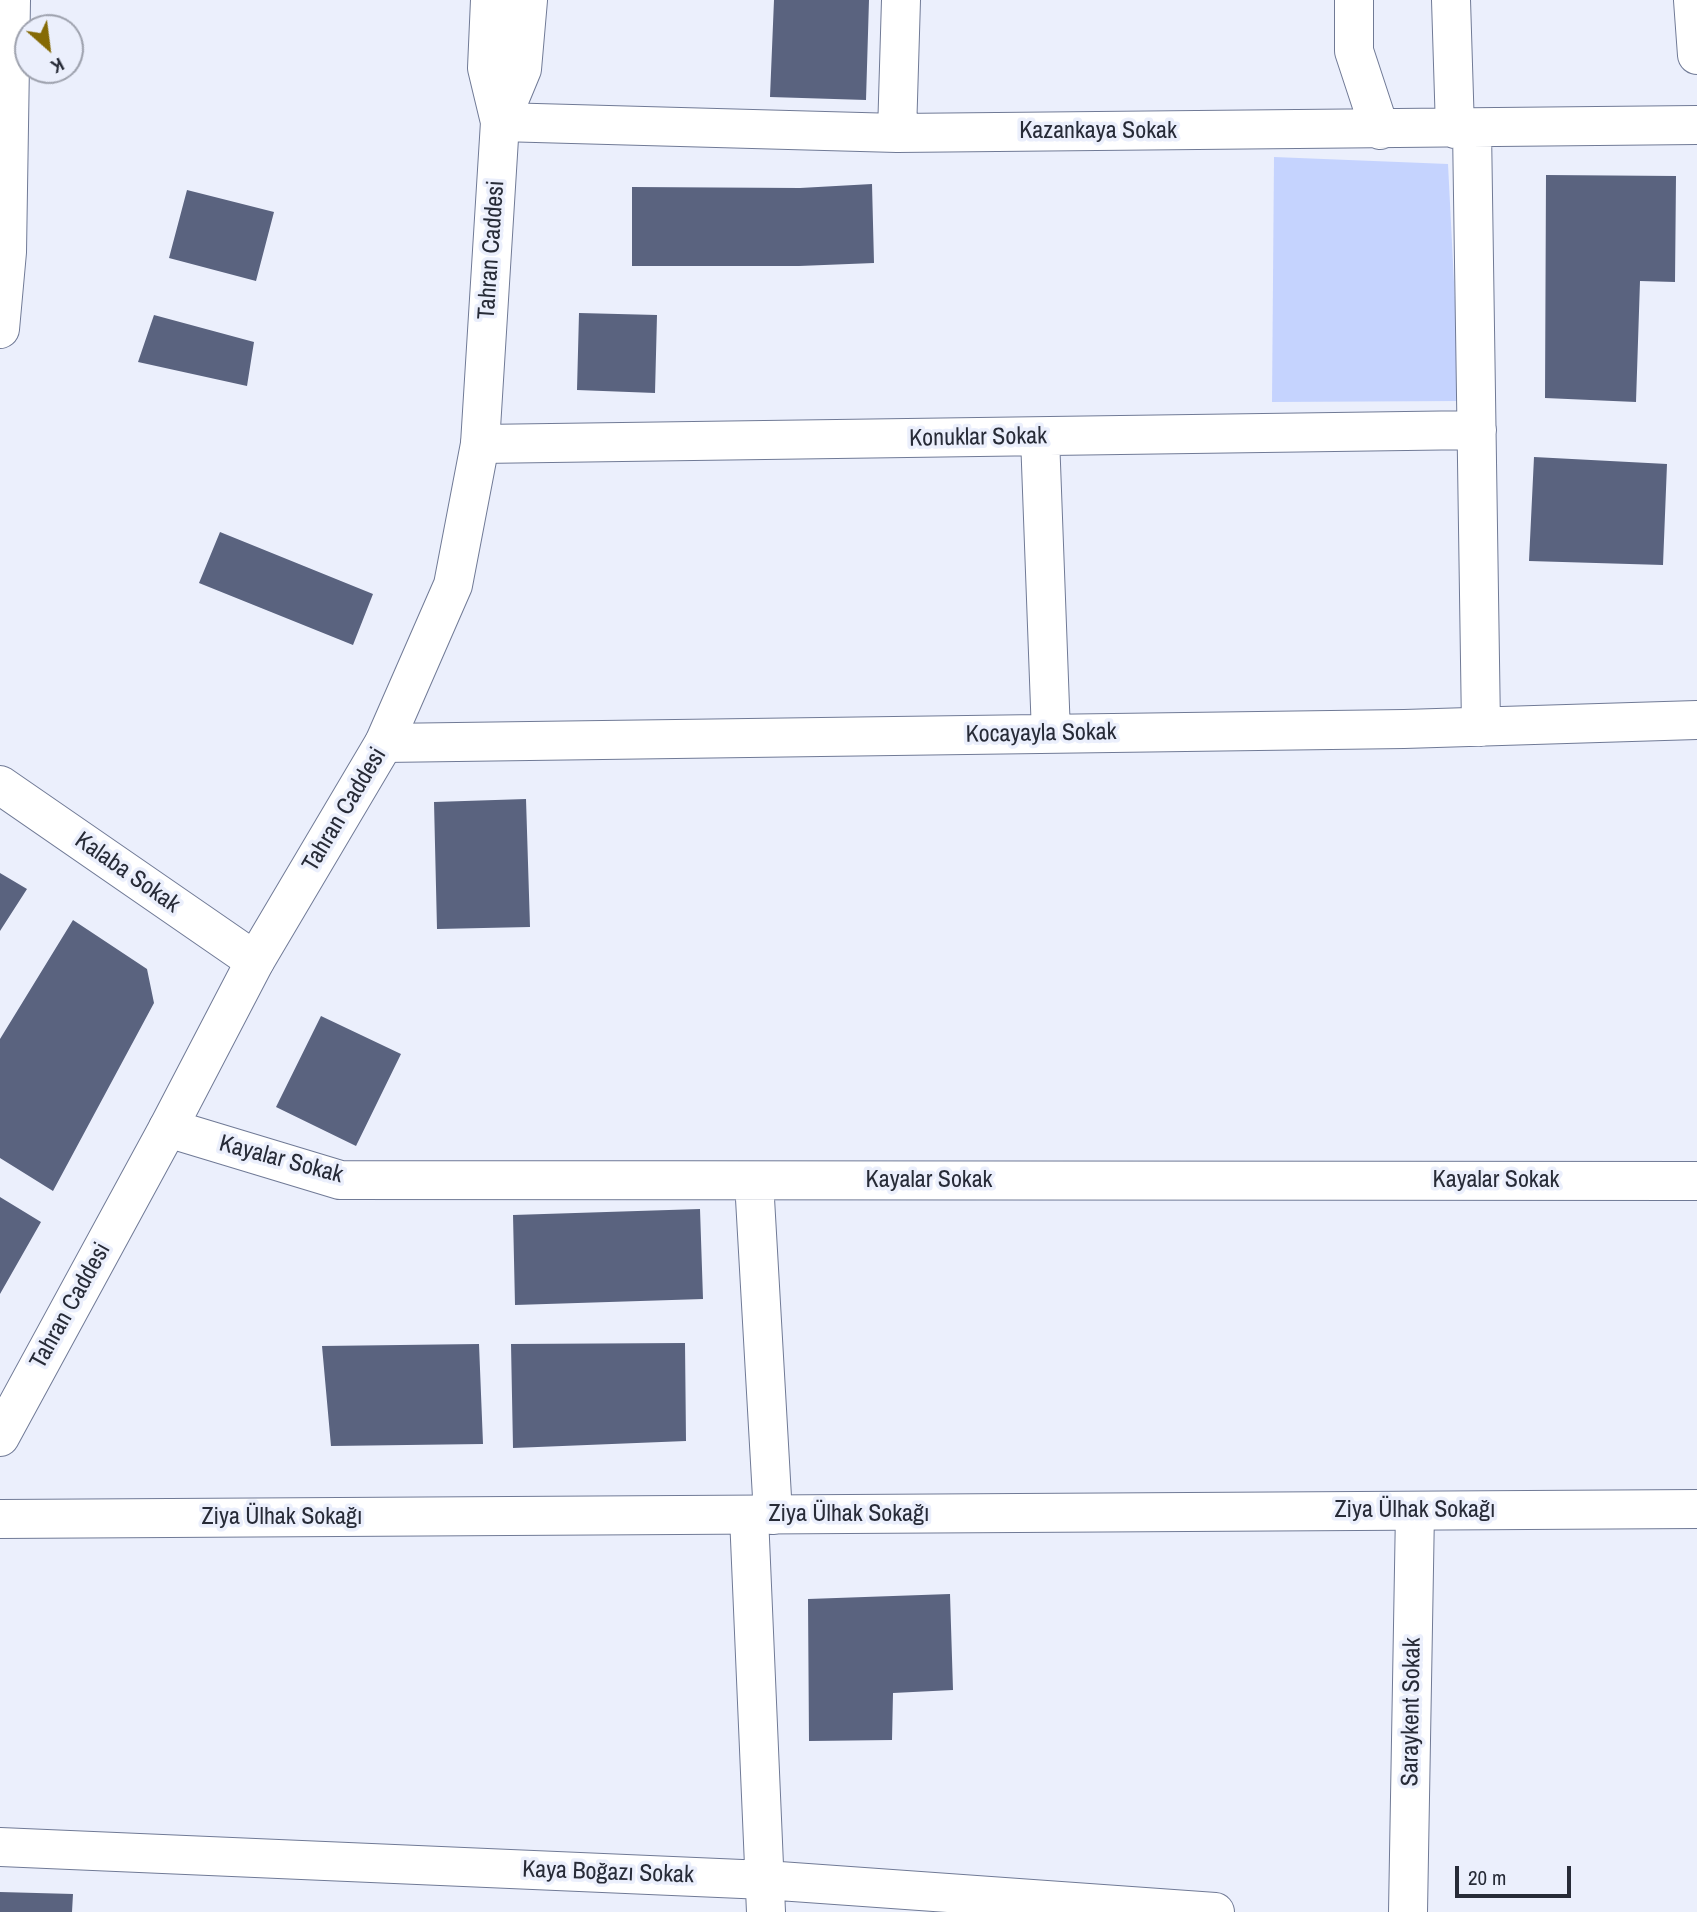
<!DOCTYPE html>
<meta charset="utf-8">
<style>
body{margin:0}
#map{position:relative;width:1697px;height:1912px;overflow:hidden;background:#ebeffc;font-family:"Archivo Narrow",sans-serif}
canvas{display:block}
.north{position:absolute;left:14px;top:14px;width:70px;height:70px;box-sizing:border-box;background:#ebeffc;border:2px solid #9da1ad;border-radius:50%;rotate:152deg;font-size:19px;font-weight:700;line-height:28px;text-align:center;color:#272b37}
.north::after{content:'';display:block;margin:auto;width:24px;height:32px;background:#856a05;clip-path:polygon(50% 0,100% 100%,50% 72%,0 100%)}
.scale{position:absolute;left:1455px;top:1866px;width:116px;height:32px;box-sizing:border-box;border:4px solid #272b37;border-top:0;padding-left:9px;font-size:21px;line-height:24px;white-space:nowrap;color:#272b37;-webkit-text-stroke:5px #ebeffc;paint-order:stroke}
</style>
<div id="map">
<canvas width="1697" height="1912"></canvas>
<div class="north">K</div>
<div class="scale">20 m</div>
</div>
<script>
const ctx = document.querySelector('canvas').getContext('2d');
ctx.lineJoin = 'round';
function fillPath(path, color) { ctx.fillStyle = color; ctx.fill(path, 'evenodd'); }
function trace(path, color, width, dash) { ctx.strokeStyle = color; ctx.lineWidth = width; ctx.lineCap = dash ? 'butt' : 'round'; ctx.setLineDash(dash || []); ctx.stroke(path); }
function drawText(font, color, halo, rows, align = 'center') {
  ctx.font = font + ' "Archivo Narrow",sans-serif'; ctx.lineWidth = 7; ctx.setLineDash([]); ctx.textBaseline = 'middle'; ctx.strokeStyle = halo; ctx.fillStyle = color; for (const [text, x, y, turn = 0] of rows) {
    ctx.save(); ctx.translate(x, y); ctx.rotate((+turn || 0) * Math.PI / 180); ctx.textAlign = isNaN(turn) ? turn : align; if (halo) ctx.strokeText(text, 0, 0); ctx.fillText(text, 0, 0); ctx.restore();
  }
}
fillPath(new Path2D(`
 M 1274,157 L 1448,164 L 1460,401 L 1272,402 Z`), '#c5d3fe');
fillPath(new Path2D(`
 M 774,0 L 869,0 L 866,100 L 770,97 Z
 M 1546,175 L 1676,176 L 1675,282 L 1640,281 L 1636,402 L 1545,398 Z
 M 872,184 L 874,263 L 799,266 L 632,266 L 632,187 L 800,188 Z
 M 187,190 L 274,212 L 256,281 L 169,258 Z
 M 579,313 L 657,315 L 655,393 L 577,390 Z
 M 154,315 L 254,342 L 247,386 L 138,362 Z
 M 1534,457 L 1667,464 L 1663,565 L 1529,561 Z
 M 220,532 L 373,594 L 353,645 L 199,583 Z
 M 526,799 L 530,927 L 437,929 L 434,802 Z
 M 0,873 L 27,889 L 0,931 Z
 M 73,920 L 147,969 L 154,1003 L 53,1191 L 0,1158 L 0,1039 Z
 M 321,1016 L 401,1054 L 356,1146 L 276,1107 Z
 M 0,1197 L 41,1222 L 0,1294 Z
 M 700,1209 L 703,1299 L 515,1305 L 513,1215 Z
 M 685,1343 L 686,1441 L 513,1448 L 511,1344 Z
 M 479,1344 L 483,1444 L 331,1446 L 322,1346 Z
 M 950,1594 L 953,1690 L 893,1693 L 892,1740 L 809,1741 L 808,1599 Z
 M 0,1892 L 73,1894 L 72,1912 L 0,1912 Z`), '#5a637f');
const minor = new Path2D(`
 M 1354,0 L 1354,51 L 1380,130
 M 1451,0 L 1455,129
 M 1693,0 L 1697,55
 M 500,122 L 897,133 L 1697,125
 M 1472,129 L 1481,727
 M 897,133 L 901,0
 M 0,329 L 7,252 L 11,0
 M 1040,437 L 1051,734
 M 480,444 L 1477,430
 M 384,743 L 1404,729 L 1697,720
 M 0,785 L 255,961
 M 168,1128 L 340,1180 L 1697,1181
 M 754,1181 L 773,1515
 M 749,1516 L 766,1912
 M 0,1847 L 765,1880 L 1215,1912
 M 1408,1912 L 1415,1511`);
const tertiary = new Path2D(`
 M 500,122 L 522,69 L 528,0
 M 0,1437 L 168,1128 L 255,961 L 384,743 L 453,585 L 480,444 L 500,122 L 487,68 L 490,0
 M 0,1519 L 1697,1509`);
trace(minor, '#707a96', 40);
trace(tertiary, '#707a96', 40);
trace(minor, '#fff', 38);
trace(tertiary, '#fff', 38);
drawText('24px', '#272b37', '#ebeffc', [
 ["Kazankaya Sokak",1098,132],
 ["Tahran Caddesi",492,250,-86],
 ["Konuklar Sokak",978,438,-1],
 ["Kocayayla Sokak",1041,734,-1],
 ["Tahran Caddesi",345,810,-59],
 ["Kalaba Sokak",127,873,35],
 ["Kayalar Sokak",281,1160,15],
 ["Kayalar Sokak",929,1181],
 ["Kayalar Sokak",1496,1181],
 ["Tahran Caddesi",71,1306,-61],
 ["Ziya Ülhak Sokağı",1415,1511],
 ["Ziya Ülhak Sokağı",849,1515],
 ["Ziya Ülhak Sokağı",282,1518],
 ["Saraykent Sokak",1412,1712,-89],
 ["Kaya Boğazı Sokak",608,1873,2]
]);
</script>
